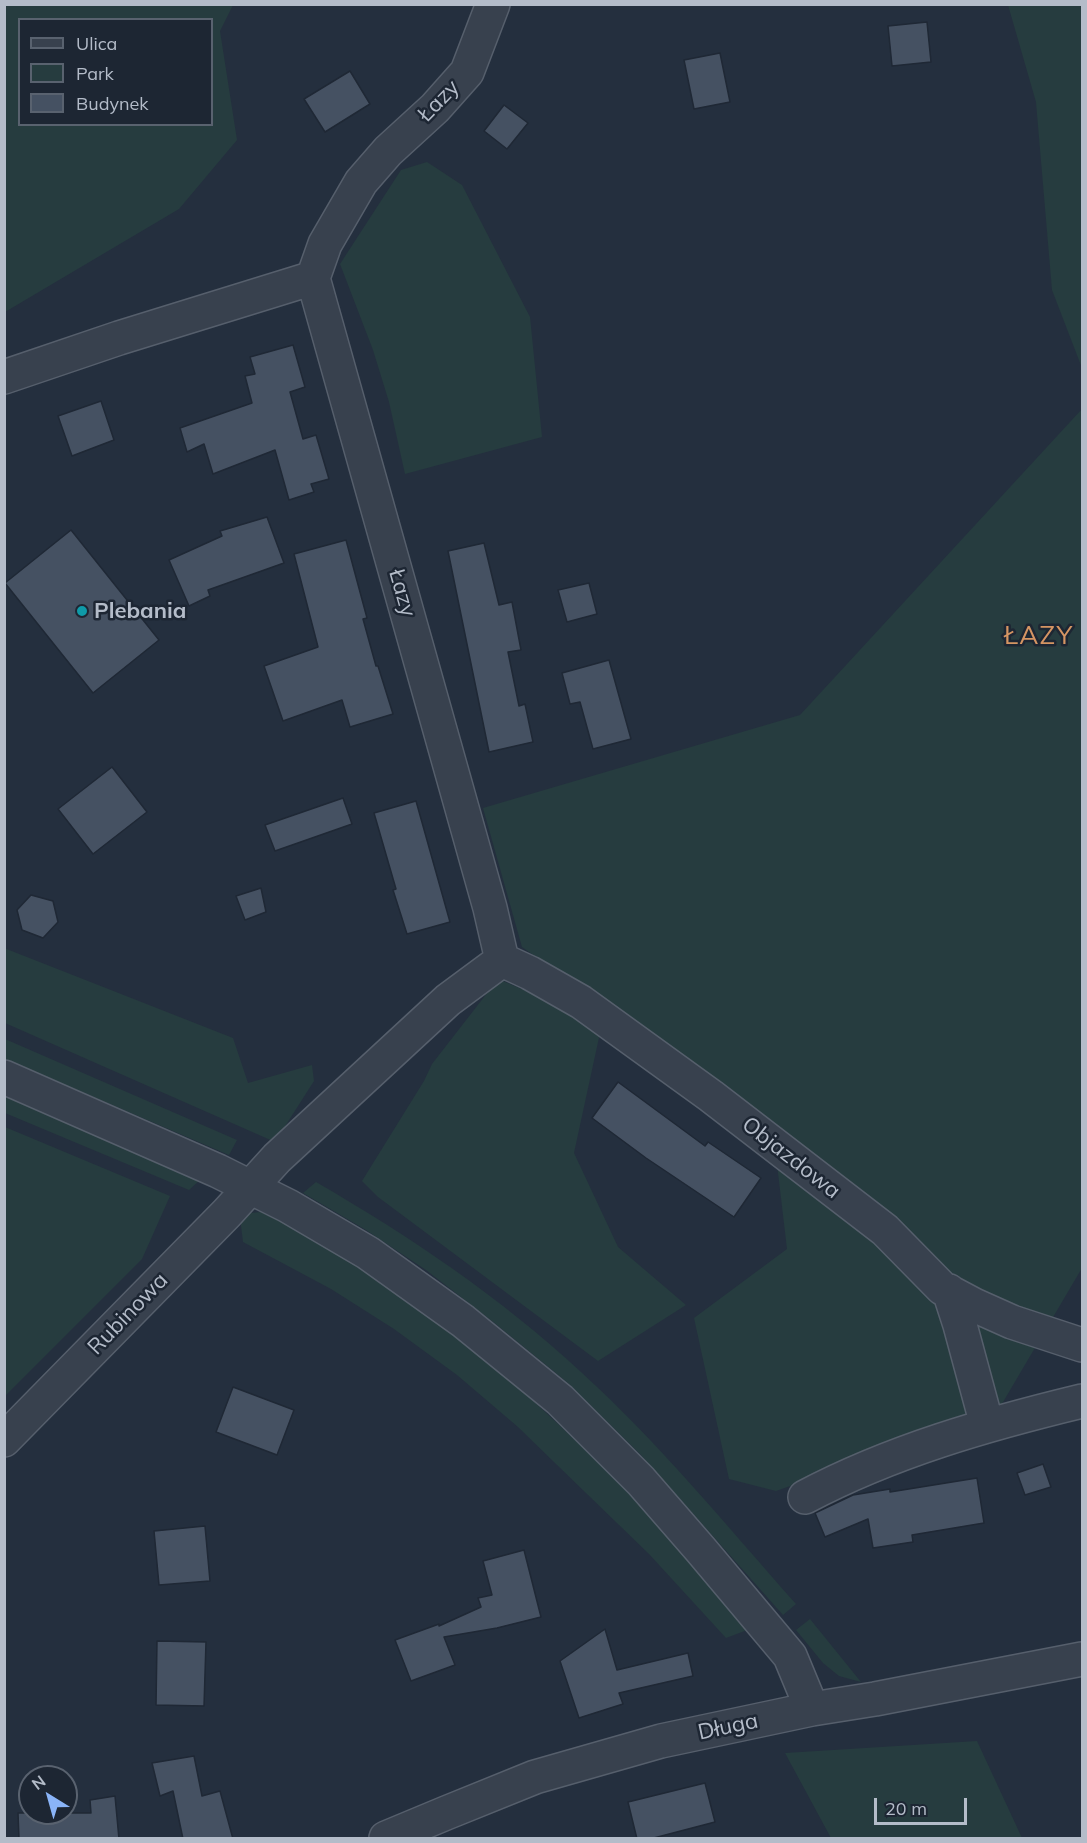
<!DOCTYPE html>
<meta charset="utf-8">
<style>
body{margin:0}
#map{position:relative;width:1087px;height:1843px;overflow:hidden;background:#242f3e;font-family:Mulish,sans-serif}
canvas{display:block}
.frame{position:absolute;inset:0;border:6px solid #b4bcc9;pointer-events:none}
.legend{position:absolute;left:18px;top:18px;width:195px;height:108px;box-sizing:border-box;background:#1d2633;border:2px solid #59626f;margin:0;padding:8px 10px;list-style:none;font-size:18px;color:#b4bcc9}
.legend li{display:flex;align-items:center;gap:12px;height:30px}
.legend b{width:30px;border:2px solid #59626f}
.north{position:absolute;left:18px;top:1765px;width:60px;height:60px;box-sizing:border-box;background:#1d2633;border:2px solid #59626f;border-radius:50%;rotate:323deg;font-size:16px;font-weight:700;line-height:24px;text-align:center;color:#b4bcc9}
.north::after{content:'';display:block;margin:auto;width:21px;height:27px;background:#8ab4f8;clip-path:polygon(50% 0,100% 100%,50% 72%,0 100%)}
.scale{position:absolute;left:874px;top:1798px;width:93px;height:27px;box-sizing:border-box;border:3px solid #b4bcc9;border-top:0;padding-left:8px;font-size:18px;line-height:21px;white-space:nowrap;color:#b4bcc9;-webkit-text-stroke:4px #1d2633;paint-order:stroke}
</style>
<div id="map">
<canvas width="1087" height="1843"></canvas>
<div class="frame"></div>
<ul class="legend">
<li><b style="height:8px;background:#38414e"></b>Ulica</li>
<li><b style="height:16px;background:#263c3f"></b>Park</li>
<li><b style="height:16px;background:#455162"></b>Budynek</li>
</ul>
<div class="north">N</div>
<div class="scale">20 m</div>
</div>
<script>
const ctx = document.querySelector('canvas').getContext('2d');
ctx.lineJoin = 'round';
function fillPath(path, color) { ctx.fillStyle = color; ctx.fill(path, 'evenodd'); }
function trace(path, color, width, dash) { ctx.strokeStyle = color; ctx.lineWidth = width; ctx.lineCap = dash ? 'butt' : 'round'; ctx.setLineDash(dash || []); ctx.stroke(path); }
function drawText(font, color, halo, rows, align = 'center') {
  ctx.font = font + ' Mulish,sans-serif'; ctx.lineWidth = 5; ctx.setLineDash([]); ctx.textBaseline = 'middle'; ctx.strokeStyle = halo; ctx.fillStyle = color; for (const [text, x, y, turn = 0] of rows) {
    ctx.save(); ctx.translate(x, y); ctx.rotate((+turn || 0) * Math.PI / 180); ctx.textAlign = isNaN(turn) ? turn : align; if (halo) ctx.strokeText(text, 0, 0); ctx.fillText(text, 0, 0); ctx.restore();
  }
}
fillPath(new Path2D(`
 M 4,5 L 233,5 L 220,31 L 237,140 L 179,209 L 5,312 ZM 20,20 L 212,20 L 212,124 L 20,124 Z
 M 1008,5 L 1082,5 L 1082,368 L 1052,290 L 1036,102 Z
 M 427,162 L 462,185 L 530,317 L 542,437 L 405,474 L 389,402 L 373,350 L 340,264 L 401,170 Z
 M 1082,409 L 1082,1268 L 996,1414 L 776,1491 L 729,1479 L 694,1318 L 787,1249 L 772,1122 L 522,947 L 483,808 L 800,715 Z
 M 4,948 L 233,1038 L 248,1083 L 312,1065 L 314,1081 L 275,1142 L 5,1023 Z
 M 498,979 L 541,997 L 600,1033 L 574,1153 L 618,1247 L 686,1305 L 598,1361 L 378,1197 L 362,1181 L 424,1081 L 432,1064 Z
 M 5,1039 L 237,1140 L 229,1155 L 5,1059 Z
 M 4,1095 L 200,1180 L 189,1190 L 5,1113 Z
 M 5,1127 L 170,1196 L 142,1259 L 5,1396 Z
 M 316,1182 C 411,1237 500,1297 581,1372 C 659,1443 726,1525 796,1604 L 783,1615 L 640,1454 L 568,1383 L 492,1321 L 426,1270 L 366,1230 L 303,1193 Z
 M 261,1212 C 396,1275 511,1375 616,1480 C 632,1496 647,1514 662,1531 C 691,1564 721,1597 750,1629 L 726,1638 L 649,1554 L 556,1464 L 518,1427 L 457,1375 L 394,1329 L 331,1289 L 243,1242 L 240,1218 L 250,1213 Z
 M 810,1619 L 861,1682 L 839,1676 L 823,1663 L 796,1630 Z
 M 977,1741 L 1022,1838 L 831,1838 L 785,1753 Z`), '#263c3f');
const building = new Path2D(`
 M 927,22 L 931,62 L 892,66 L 888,26 Z
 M 720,53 L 730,102 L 694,109 L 684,60 Z
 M 350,71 L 370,104 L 325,132 L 304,99 Z
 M 504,105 L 528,123 L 507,149 L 484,131 Z
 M 293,345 L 305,387 L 290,392 L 303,439 L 316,435 L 329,479 L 311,484 L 314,492 L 289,500 L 275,450 L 213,474 L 204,444 L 187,452 L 180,428 L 252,403 L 245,376 L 255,374 L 250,357 Z
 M 101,401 L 114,440 L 72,456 L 58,416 Z
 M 267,517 L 284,563 L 208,590 L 210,596 L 189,606 L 169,560 L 222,536 L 220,531 Z
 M 71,530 L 159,640 L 93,693 L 5,583 Z
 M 346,540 L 367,618 L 363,619 L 376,666 L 378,666 L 393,714 L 350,727 L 342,700 L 283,721 L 264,666 L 318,647 L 294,554 Z
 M 484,543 L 499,605 L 512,602 L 521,650 L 508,652 L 519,706 L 525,704 L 533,742 L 489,752 L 448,551 Z
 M 589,583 L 597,614 L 567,622 L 558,590 Z
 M 609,660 L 631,739 L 593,749 L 580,702 L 570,704 L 562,673 Z
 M 112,767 L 147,812 L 93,854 L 58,809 Z
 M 343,798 L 352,824 L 275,851 L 265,825 Z
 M 416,801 L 450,922 L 407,934 L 393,890 L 396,889 L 374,813 Z
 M 261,888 L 266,912 L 245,920 L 236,896 Z
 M 31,895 L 53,901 L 58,922 L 43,938 L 22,930 L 17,910 Z
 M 618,1082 L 705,1146 L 708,1142 L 761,1178 L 734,1217 L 646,1158 L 592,1118 Z
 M 233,1387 L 294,1410 L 277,1455 L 216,1432 Z
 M 1043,1464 L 1051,1487 L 1025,1495 L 1017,1473 Z
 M 977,1478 L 984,1523 L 912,1535 L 913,1542 L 873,1548 L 868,1519 L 825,1537 L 815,1513 L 853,1495 L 890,1489 L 890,1492 Z
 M 205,1526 L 210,1581 L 159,1585 L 154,1531 Z
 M 524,1550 L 541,1617 L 497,1628 L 444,1637 L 455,1665 L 411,1681 L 395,1640 L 439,1624 L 439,1626 L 481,1607 L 478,1598 L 492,1595 L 483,1561 Z
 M 605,1629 L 617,1670 L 688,1653 L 693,1676 L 619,1693 L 623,1704 L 579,1718 L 560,1661 Z
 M 157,1641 L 206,1642 L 204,1706 L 156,1705 Z
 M 194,1756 L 202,1796 L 220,1791 L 233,1839 L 183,1839 L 173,1791 L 160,1796 L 152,1763 Z
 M 705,1783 L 715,1822 L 650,1839 L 637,1839 L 628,1802 Z
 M 115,1796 L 119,1839 L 19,1839 L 18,1813 L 91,1813 L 90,1800 Z`);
fillPath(building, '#455162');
trace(building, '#1f2835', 1.5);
const minor = new Path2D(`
 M 4,377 L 119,338 L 313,278
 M 502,960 L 530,973 L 581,1002 L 711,1096 L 885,1230 L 942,1288 L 974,1305 L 1012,1322 L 1082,1345
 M 4,1077 L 218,1171 L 288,1206 L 368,1253 L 463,1321 L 560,1400 L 641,1481 L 701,1550 L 790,1656 L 812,1709
 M 949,1291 L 960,1325 L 987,1425
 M 4,1440 L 227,1213 L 277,1158 L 448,1000 L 502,960 L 490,908 L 313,278 L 325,244 L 361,182 L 388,151 L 435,108 L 467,72 L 493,4
 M 805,1497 C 892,1451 987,1424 1082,1401
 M 386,1838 L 446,1813 L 535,1777 L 661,1741 L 812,1709 L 875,1699 L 1082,1659`);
trace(minor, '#565f6c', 36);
trace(minor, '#38414e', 33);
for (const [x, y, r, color] of [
 [82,611,6,"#0f9aa8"]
]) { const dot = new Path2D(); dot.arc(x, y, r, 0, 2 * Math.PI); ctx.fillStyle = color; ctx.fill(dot); trace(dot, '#1d2633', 2); }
drawText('22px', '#b4bcc9', '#1d2633', [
 ["Łazy",439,101,-46],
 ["Łazy",402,593,74],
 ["Objazdowa",791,1158,38],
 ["Rubinowa",128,1314,-46],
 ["Długa",728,1727,-12]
]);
drawText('bold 22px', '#b4bcc9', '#1d2633', [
 ["Plebania",94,611]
], 'left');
ctx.letterSpacing = '1.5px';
drawText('26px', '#d59563', '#1d2633', [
 ["ŁAZY",1039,636]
]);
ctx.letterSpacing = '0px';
</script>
